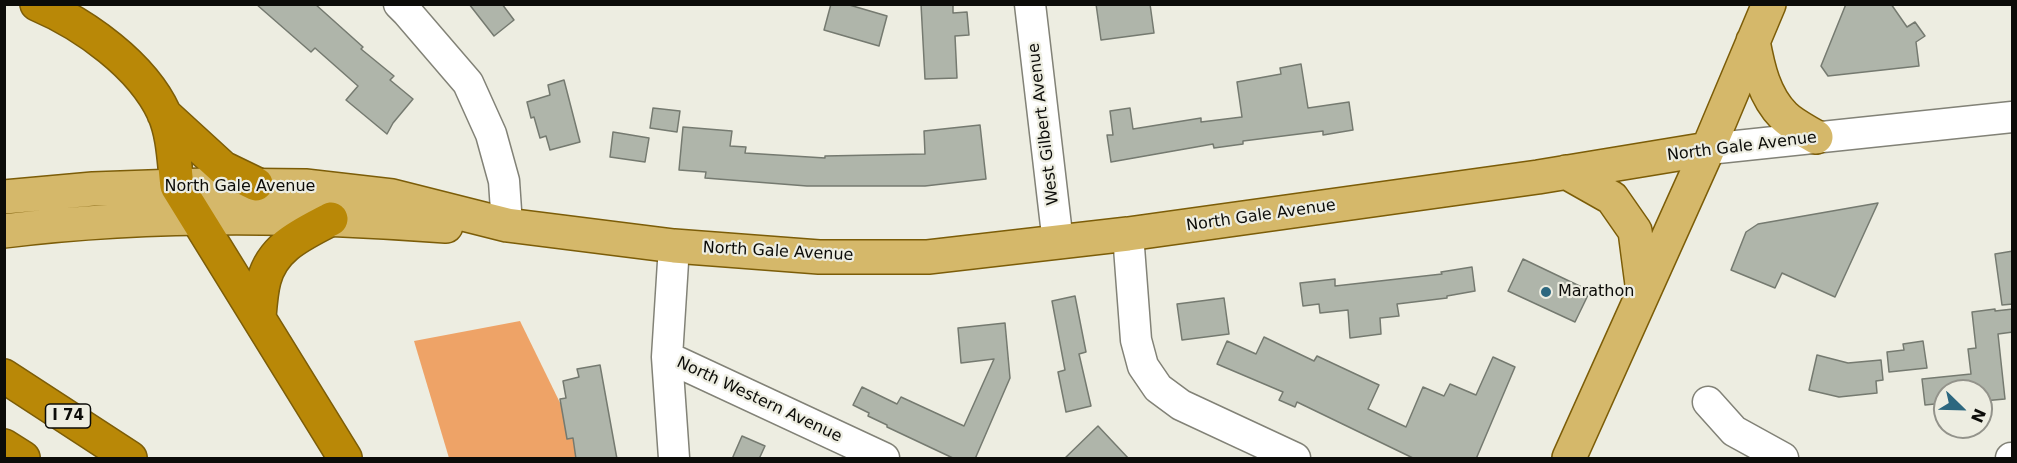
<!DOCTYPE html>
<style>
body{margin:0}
#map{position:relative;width:2017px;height:463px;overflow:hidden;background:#edede1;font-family:"DejaVu Sans",sans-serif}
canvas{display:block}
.frame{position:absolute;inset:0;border:6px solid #0c0c09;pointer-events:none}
.north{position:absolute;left:1933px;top:379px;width:60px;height:60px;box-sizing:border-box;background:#edede1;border:2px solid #93938b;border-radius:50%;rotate:113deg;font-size:16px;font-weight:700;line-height:24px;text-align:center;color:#0c0c09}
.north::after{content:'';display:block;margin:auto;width:21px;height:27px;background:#2c677f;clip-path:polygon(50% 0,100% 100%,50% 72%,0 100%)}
</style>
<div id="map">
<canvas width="2017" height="463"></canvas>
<div class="frame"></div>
<div class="north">N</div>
</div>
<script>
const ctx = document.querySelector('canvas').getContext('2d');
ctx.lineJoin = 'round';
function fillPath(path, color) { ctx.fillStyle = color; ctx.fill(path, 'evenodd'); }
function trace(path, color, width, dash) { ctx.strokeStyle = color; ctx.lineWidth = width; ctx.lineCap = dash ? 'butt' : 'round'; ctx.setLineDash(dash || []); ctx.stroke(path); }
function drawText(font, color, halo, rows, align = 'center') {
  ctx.font = font + ' "DejaVu Sans",sans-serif'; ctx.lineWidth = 4.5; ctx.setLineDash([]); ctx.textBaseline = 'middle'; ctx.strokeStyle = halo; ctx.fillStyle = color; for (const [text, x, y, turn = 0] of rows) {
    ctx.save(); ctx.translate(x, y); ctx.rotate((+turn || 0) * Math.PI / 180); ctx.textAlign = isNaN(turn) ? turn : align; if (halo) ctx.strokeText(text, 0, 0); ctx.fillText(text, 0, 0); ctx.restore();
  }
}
fillPath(new Path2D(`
 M 520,321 L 587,458 L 449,458 L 414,341 Z`), '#eea367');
const building = new Path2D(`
 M 256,4 L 315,4 L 363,47 L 361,49 L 394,76 L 390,80 L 413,99 L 393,123 L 387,134 L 346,100 L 358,86 L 315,48 L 311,52 Z
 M 469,4 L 502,4 L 514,20 L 494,36 Z
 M 831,4 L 846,4 L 887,16 L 879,46 L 824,30 Z
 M 921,4 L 953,4 L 953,13 L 967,12 L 969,35 L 955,36 L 957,78 L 925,79 Z
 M 1096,4 L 1150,4 L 1154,33 L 1101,40 Z
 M 1846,4 L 1891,4 L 1907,27 L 1915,22 L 1925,36 L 1916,42 L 1919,66 L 1828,76 L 1821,66 Z
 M 1301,64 L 1308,108 L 1349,102 L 1353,130 L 1323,135 L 1323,131 L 1243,141 L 1243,144 L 1214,148 L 1213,144 L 1111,162 L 1107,135 L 1113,135 L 1110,111 L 1130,108 L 1133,129 L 1201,118 L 1201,122 L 1242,117 L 1237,82 L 1281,74 L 1280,68 Z
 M 564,80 L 580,142 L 550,150 L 546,136 L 540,138 L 534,117 L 531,118 L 527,102 L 550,95 L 548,85 Z
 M 653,108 L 680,111 L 677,132 L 650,128 Z
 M 980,125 L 986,179 L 925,186 L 807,186 L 705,178 L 706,172 L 679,170 L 683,127 L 732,131 L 730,146 L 746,147 L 745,153 L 825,158 L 825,156 L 925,154 L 924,131 Z
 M 613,132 L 649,138 L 645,162 L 610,157 Z
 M 1878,203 L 1835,297 L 1782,273 L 1775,288 L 1731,270 L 1746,232 L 1758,224 Z
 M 2013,251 L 2013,304 L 2002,305 L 1995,254 Z
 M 1523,259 L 1590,291 L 1575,322 L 1508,291 Z
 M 1472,267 L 1475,291 L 1447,296 L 1447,298 L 1397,304 L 1399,316 L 1380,318 L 1381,334 L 1350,338 L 1348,310 L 1320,313 L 1319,304 L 1303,306 L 1300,283 L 1335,279 L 1335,286 L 1442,274 L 1441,272 Z
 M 1075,296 L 1086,352 L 1079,354 L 1091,406 L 1066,412 L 1058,372 L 1065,370 L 1052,301 Z
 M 1224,298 L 1229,334 L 1182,340 L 1177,304 Z
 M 1995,309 L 1995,311 L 2013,309 L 2013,332 L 1998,334 L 2005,399 L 1983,401 L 1982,390 L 1945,391 L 1945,403 L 1925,405 L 1922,379 L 1971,374 L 1968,349 L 1976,348 L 1972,312 Z
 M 1005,323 L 1010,378 L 975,459 L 955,459 L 887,427 L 887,425 L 868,416 L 869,413 L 853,405 L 862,387 L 897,404 L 901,397 L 964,426 L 994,359 L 961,363 L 958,328 Z
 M 1264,337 L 1314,361 L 1317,356 L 1379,385 L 1368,409 L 1406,427 L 1423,387 L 1444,396 L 1450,384 L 1476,395 L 1493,357 L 1515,367 L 1476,459 L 1415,459 L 1297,402 L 1295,407 L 1279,400 L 1283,392 L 1217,364 L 1227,341 L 1256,354 Z
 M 1923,341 L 1927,368 L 1889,372 L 1887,352 L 1904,350 L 1903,344 Z
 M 1817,355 L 1848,363 L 1881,360 L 1883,380 L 1876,381 L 1877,393 L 1839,397 L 1809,390 Z
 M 600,365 L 617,459 L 576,459 L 573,438 L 567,439 L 560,399 L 566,398 L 563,381 L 579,377 L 577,369 Z
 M 1098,426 L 1129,459 L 1064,459 Z
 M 742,436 L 765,446 L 759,459 L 732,459 Z`);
fillPath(building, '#afb5aa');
trace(building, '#757a70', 1.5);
const minor = new Path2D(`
 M 399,4 L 407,12 L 468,83 L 491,134 L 504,181 L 507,225
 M 1030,4 L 1058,243
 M 1708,149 L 2012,117
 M 1128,234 L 1136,340 L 1143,366 L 1158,388 L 1181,405 L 1295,458
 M 667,357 L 884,458
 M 1708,402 L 1734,431 L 1783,458
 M 674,458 L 667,357 L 674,246
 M 2011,458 L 2012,458`);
const major = new Path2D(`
 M 1753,41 C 1758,68 1764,96 1784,116 C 1793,125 1806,131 1816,137
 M 1566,172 L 1612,198 L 1635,231 L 1643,292
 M 4,197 L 93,189 L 205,185 L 305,186 L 392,196 L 507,225 L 674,246 L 819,257 L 928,257 L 1128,234 L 1538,177 L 1708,149
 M 4,231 C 150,213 299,215 446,226
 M 1569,458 L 1708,149 L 1769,4`);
const highway = new Path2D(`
 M 37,4 C 84,24 142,65 164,113 C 174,136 174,162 177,186 L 345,458
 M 164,114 L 223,168 L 256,184
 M 259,317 C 260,305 261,291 264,280 C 273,246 303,234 331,219
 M 4,376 L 130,458
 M 4,446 L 23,458`);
trace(minor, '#828277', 33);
trace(major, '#7c5d08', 36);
trace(highway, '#7c5d08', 36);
trace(minor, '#fff', 30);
trace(major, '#d5b86a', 33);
trace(highway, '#b98807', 33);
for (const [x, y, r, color] of [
 [1546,292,6,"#2c677f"]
]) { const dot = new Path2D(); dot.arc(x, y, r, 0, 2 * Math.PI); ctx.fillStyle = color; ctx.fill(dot); trace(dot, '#edede1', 2); }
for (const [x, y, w] of [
 [68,416,45]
]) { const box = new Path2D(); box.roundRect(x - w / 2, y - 12, w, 24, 4.5); ctx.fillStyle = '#edede1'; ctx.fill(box); trace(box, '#0c0c09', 1.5); }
drawText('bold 15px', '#0c0c09', null, [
 ["I 74",68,416]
]);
drawText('16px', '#0c0c09', '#edede1', [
 ["West Gilbert Avenue",1044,124,-97],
 ["North Gale Avenue",1742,147,-7],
 ["North Gale Avenue",240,187],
 ["North Gale Avenue",1261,216,-8],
 ["North Gale Avenue",778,252,3],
 ["North Western Avenue",759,400,25]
]);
drawText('16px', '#0c0c09', '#edede1', [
 ["Marathon",1558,292]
], 'left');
</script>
